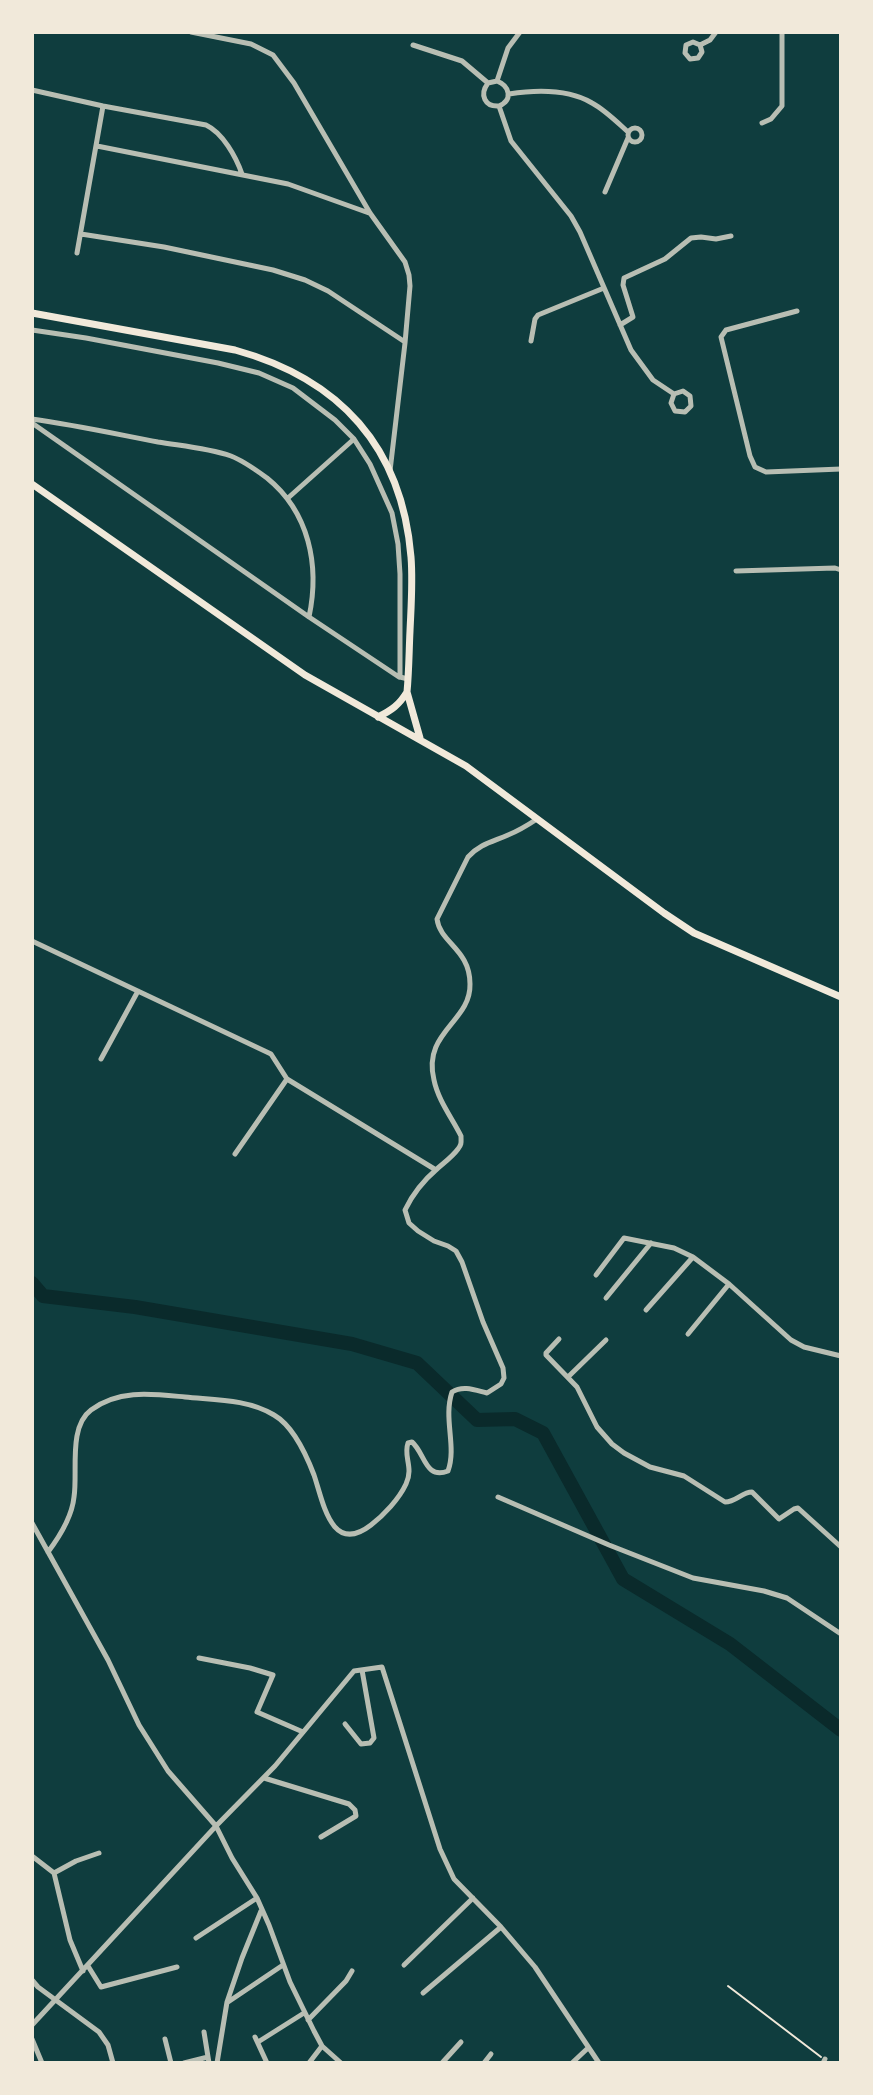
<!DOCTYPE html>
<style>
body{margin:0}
#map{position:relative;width:873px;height:2095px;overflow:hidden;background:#0f3d3e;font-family:"DejaVu Sans",sans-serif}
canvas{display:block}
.frame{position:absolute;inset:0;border:34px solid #f1e9da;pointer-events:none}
</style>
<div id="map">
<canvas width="873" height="2095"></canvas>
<div class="frame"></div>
</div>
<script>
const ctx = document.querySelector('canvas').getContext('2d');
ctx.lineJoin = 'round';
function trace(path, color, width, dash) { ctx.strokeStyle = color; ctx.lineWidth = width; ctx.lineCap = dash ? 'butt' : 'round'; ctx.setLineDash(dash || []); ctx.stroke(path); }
trace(new Path2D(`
 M 32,1283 L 43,1296 L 135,1307 L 352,1344 L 417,1363 L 477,1420 L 515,1419 L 543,1433 L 623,1579 L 730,1644 L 841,1730`), '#0a2a2b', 14);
trace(new Path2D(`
 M 728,1986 L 821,2057`), '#f1e9da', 2);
trace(new Path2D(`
 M 191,32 L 251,44 L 273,55 L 294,83 L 370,213 L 405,262 L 409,275 L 410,286 L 405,343 L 390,471
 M 693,42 L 700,45 L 702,52 L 698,58 L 690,59 L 685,53 L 686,45 Z
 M 413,45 L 462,61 L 488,83
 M 700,45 L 710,40 L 716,32
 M 497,81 L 508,48 L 520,32
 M 497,81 L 488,83 C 479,95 485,107 499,106
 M 497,81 C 510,86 513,100 499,106
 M 32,90 L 103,106 L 206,125 C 223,133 236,157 242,174
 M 509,94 C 535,90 568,89 592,103 C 605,110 617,122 628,132
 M 499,106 L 511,141 L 571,216 L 580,232 L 631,350 L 653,380 L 674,394
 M 762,123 L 771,119 L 782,106 L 782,32
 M628 135a7 7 0 1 1 14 0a7 7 0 1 1-14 0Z
 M 97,146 L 288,184 L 369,213
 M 605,192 L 628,138
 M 81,234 L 164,247 L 273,270 L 305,280 L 328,291 L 405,342
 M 77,253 L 103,106
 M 797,311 L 726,330 L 721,337 L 750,456 L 755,467 L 766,472 L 841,469
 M 620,325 L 633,317 L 623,285 L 624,278 L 665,259 L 691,238 L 701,237 L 716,239 L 731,236
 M 32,330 L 86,338 L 218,363 L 259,373 L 293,388 L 335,420 L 354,439 L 370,464 L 392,513 L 398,544 L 400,574 L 400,677 L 408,679
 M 531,341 L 535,319 L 538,315 L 604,288
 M 683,391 L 690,396 L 691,406 L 685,412 L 675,411 L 671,403 L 674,394 Z
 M 32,419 C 75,425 116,434 158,442 C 182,446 207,448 231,456 C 244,461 256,470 267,478 C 309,512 320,565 309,617
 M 32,423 L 309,617 L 399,677
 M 288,498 L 354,439
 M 736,571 L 835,568 L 841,570
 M 32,941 L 271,1054 L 287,1079 L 436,1170
 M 101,1059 L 138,991
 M 235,1154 L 287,1079
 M 596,1275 L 624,1238 L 674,1248 L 693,1257 L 729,1284 L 791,1340 L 804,1347 L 841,1356
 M 606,1298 L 651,1243
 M 646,1310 L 693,1257
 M 688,1334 L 729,1284
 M 559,1339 L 546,1353 L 546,1355 L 577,1387 L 597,1427 L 612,1444 L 624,1453 L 650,1467 L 684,1476 L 725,1502 C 736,1502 742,1492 752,1492 L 779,1519 L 794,1509 L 798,1508 L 841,1547
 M 568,1377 L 606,1340
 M 498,1497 L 609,1545 L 693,1578 L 764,1591 L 787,1598 L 841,1634
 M 32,1523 L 108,1660 L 139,1725 L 168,1771 L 216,1826 L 232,1858 L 257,1898 L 269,1925 L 290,1982 L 314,2031 L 322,2046 L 341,2063
 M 48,1552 C 60,1536 72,1517 74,1497 C 78,1472 68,1427 91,1410 C 119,1389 153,1394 185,1397 C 214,1400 248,1399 274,1415 C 293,1426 306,1454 314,1475 C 323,1501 331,1556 371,1525 C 384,1515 399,1499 406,1484 C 414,1467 403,1457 408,1443 L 412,1442 C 425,1453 425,1480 448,1471 C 457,1446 443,1419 452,1392 C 463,1385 475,1390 487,1393 L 501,1384 L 504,1378 L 503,1368 L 483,1322 L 462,1262 L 456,1251 L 448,1246 L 434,1241 L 418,1231 L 409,1223 L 405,1210 C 413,1193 424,1180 438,1168 C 445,1162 453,1156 458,1149 C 462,1144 461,1142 461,1136 C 452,1118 438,1100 434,1080 C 422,1032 471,1022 470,984 C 470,949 440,943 437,919 L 468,857 C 480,844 492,842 508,835 C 518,831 528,825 537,819
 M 199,1658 L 250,1668 L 273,1675 L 257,1712 L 303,1732
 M 345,1724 L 361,1744 L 370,1743 L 374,1738 L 362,1670
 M 264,1778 L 349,1804 L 355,1810 L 356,1816 L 321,1837
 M 32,1856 L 54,1873 L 70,1940 L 83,1971
 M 54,1873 L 76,1861 L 99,1853
 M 196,1938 L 257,1898
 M 404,1965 L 473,1898
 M 88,1966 L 101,1987 L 177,1967
 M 32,1980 L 38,1987 L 99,2032 L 108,2045 L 113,2063
 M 423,1993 L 501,1927
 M 228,2002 L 283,1965
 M 308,2020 L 346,1981 L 352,1971
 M 32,2025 L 216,1826 L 275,1766 L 354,1671 L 382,1667 L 440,1849 L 454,1879 L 501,1927 L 535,1967 L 599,2063
 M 204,2032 L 209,2063
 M 255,2037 L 267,2063
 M 32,2039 L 42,2063
 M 165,2039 L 171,2063
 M 258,2042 L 304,2013
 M 184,2063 L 208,2057
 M 217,2063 L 227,2002 L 242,1958 L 261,1911
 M 309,2063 L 322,2046
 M 442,2063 L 461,2042
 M 484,2063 L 491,2054
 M 572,2063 L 588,2048
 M 823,2063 L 825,2059`), '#b8beb3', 5);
trace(new Path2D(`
 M 32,313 L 235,350 C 340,379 402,447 411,557 C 413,582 411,607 410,631 C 409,651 409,671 407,692 C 399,705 392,710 378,717
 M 32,484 L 305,675 L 466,766 L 664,913 L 694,933 L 841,997
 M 407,692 L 420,738`), '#f1e9da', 7);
</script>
